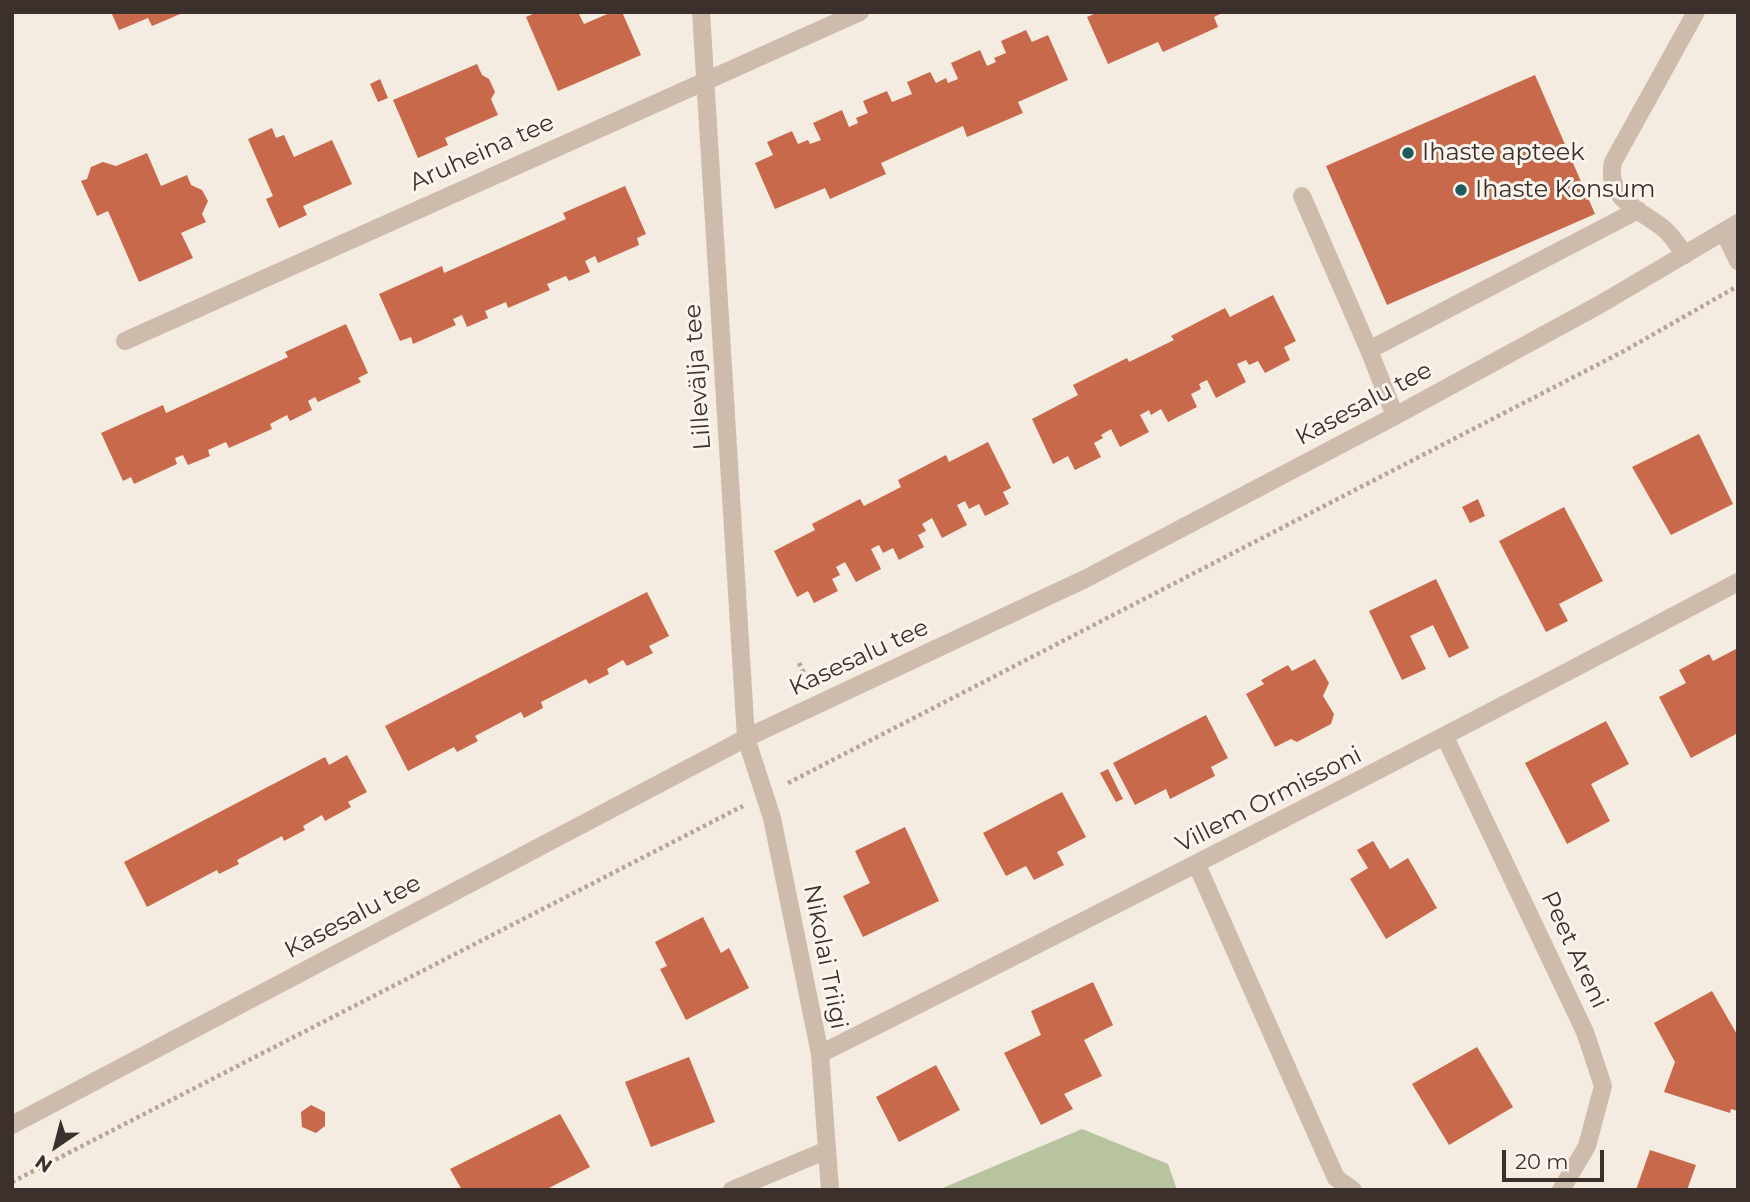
<!DOCTYPE html>
<meta charset="utf-8">
<style>
body{margin:0}
#map{position:relative;width:1750px;height:1202px;overflow:hidden;background:#f4ebe1;font-family:Montserrat,sans-serif}
canvas{display:block}
.frame{position:absolute;inset:0;border:14px solid #3b302b;pointer-events:none}
.north{position:absolute;left:21px;top:1111px;width:70px;height:70px;-webkit-text-stroke:5px #fbf5ee;paint-order:stroke;rotate:215deg;font-size:19px;font-weight:700;line-height:28px;text-align:center;color:#3b302b}
.north::after{content:'';display:block;margin:auto;width:24px;height:32px;background:#3b302b;clip-path:polygon(50% 0,100% 100%,50% 72%,0 100%)}
.scale{position:absolute;left:1502px;top:1150px;width:102px;height:32px;box-sizing:border-box;border:4px solid #3b302b;border-top:0;padding-left:9px;font-size:21px;line-height:24px;white-space:nowrap;color:#3b302b;-webkit-text-stroke:5px #fbf5ee;paint-order:stroke}
</style>
<div id="map">
<canvas width="1750" height="1202"></canvas>
<div class="frame"></div>
<div class="north">N</div>
<div class="scale">20 m</div>
</div>
<script>
const ctx = document.querySelector('canvas').getContext('2d');
ctx.lineJoin = 'round';
function fillPath(path, color) { ctx.fillStyle = color; ctx.fill(path, 'evenodd'); }
function trace(path, color, width, dash) { ctx.strokeStyle = color; ctx.lineWidth = width; ctx.lineCap = dash ? 'butt' : 'round'; ctx.setLineDash(dash || []); ctx.stroke(path); }
function drawText(font, color, halo, rows, align = 'center') {
  ctx.font = font + ' Montserrat,sans-serif'; ctx.lineWidth = 6; ctx.setLineDash([]); ctx.textBaseline = 'middle'; ctx.strokeStyle = halo; ctx.fillStyle = color; for (const [text, x, y, turn = 0] of rows) {
    ctx.save(); ctx.translate(x, y); ctx.rotate((+turn || 0) * Math.PI / 180); ctx.textAlign = isNaN(turn) ? turn : align; if (halo) ctx.strokeText(text, 0, 0); ctx.fillText(text, 0, 0); ctx.restore();
  }
}
fillPath(new Path2D(`
 M 1082,1129 L 1168,1164 L 1177,1190 L 938,1190 Z`), '#b8c4a0');
fillPath(new Path2D(`
 M 111,12 L 185,12 L 152,26 L 148,18 L 119,30 Z
 M 537,12 L 578,12 L 584,24 L 612,12 L 622,12 L 641,55 L 558,91 L 526,17 Z
 M 1098,12 L 1224,12 L 1214,17 L 1218,27 L 1163,52 L 1158,42 L 1108,64 L 1087,17 Z
 M 1026,30 L 1032,42 L 1048,35 L 1068,80 L 1018,102 L 1023,113 L 967,137 L 963,126 L 881,163 L 886,174 L 830,199 L 825,188 L 775,209 L 755,163 L 773,155 L 767,142 L 792,131 L 798,144 L 808,140 L 810,144 L 821,140 L 813,123 L 842,110 L 849,127 L 858,123 L 856,118 L 868,113 L 863,101 L 887,91 L 892,102 L 912,94 L 907,82 L 930,72 L 936,83 L 946,78 L 948,83 L 958,79 L 951,63 L 980,50 L 987,66 L 996,62 L 994,58 L 1006,53 L 1001,41 Z
 M 477,64 L 482,75 L 489,79 L 495,92 L 491,99 L 498,115 L 445,138 L 448,145 L 418,158 L 393,100 Z
 M 1535,75 L 1595,214 L 1387,305 L 1326,166 Z
 M 380,79 L 388,98 L 378,102 L 370,84 Z
 M 272,128 L 276,138 L 284,135 L 294,157 L 332,140 L 352,184 L 303,206 L 307,215 L 279,228 L 266,199 L 273,196 L 248,139 Z
 M 147,153 L 161,186 L 187,175 L 191,185 L 202,190 L 208,201 L 202,214 L 206,222 L 181,233 L 193,258 L 139,282 L 108,211 L 97,216 L 81,181 L 87,179 L 91,167 L 103,162 L 116,166 Z
 M 625,186 L 646,234 L 637,238 L 639,245 L 598,263 L 595,256 L 585,261 L 590,272 L 569,281 L 566,276 L 547,284 L 550,290 L 508,308 L 506,302 L 485,311 L 488,318 L 467,327 L 462,315 L 453,319 L 456,325 L 413,344 L 411,337 L 400,341 L 379,294 L 442,266 L 444,273 L 566,219 L 563,213 Z
 M 1273,295 L 1296,341 L 1284,347 L 1290,360 L 1265,373 L 1258,361 L 1249,365 L 1246,360 L 1237,364 L 1246,382 L 1216,398 L 1207,380 L 1199,384 L 1201,389 L 1191,394 L 1197,407 L 1168,422 L 1161,409 L 1151,415 L 1149,410 L 1140,415 L 1149,432 L 1120,447 L 1111,429 L 1101,435 L 1103,438 L 1094,443 L 1101,457 L 1075,470 L 1068,456 L 1053,464 L 1032,419 L 1078,395 L 1073,385 L 1127,358 L 1129,362 L 1174,340 L 1171,336 L 1225,308 L 1230,317 Z
 M 346,324 L 368,373 L 358,378 L 361,382 L 318,402 L 315,397 L 308,401 L 312,410 L 290,421 L 287,415 L 270,424 L 272,429 L 229,448 L 226,442 L 208,450 L 210,456 L 188,465 L 183,455 L 175,458 L 177,464 L 134,484 L 131,477 L 123,481 L 101,433 L 163,405 L 166,413 L 288,357 L 285,352 Z
 M 1699,434 L 1733,504 L 1671,535 L 1632,467 Z
 M 988,442 L 1011,488 L 1003,492 L 1009,504 L 985,516 L 979,504 L 969,509 L 965,501 L 957,505 L 967,525 L 942,538 L 932,518 L 922,524 L 926,531 L 918,535 L 924,547 L 899,560 L 893,548 L 883,553 L 879,545 L 871,549 L 881,569 L 856,582 L 845,562 L 836,567 L 840,575 L 832,579 L 838,591 L 814,603 L 808,591 L 797,597 L 774,551 L 815,530 L 812,524 L 860,499 L 864,506 L 901,487 L 898,480 L 946,455 L 949,462 Z
 M 1478,499 L 1485,516 L 1470,523 L 1462,507 Z
 M 1564,507 L 1603,581 L 1559,604 L 1568,621 L 1546,632 L 1499,541 Z
 M 1436,579 L 1469,648 L 1449,658 L 1433,625 L 1410,636 L 1426,669 L 1402,680 L 1369,611 Z
 M 647,592 L 669,636 L 649,646 L 653,653 L 627,666 L 623,660 L 607,669 L 609,674 L 589,684 L 586,679 L 541,702 L 543,708 L 524,718 L 521,712 L 475,736 L 478,741 L 457,752 L 454,747 L 408,771 L 385,726 Z
 M 1736,649 L 1738,653 L 1738,733 L 1691,758 L 1659,697 L 1686,683 L 1679,670 L 1709,654 L 1713,661 Z
 M 1315,659 L 1329,683 L 1323,696 L 1334,714 L 1331,724 L 1297,742 L 1291,739 L 1275,747 L 1246,694 L 1264,684 L 1261,680 L 1288,665 L 1292,671 Z
 M 1206,715 L 1228,758 L 1211,767 L 1215,776 L 1170,799 L 1166,789 L 1135,805 L 1113,763 Z
 M 1606,721 L 1629,764 L 1591,784 L 1610,821 L 1567,844 L 1525,763 Z
 M 347,755 L 367,792 L 348,802 L 351,807 L 325,821 L 322,815 L 303,826 L 305,830 L 284,841 L 282,836 L 237,860 L 239,864 L 219,874 L 217,870 L 147,907 L 124,862 L 325,757 L 329,765 Z
 M 1108,769 L 1123,799 L 1116,802 L 1100,773 Z
 M 1062,792 L 1086,837 L 1057,852 L 1064,865 L 1034,880 L 1026,866 L 1006,876 L 983,833 Z
 M 905,827 L 939,901 L 863,937 L 843,896 L 870,883 L 855,851 Z
 M 1373,841 L 1390,869 L 1408,858 L 1437,908 L 1386,939 L 1350,879 L 1368,868 L 1357,850 Z
 M 703,917 L 721,953 L 729,948 L 749,988 L 686,1020 L 660,969 L 667,966 L 655,942 Z
 M 1093,982 L 1113,1025 L 1084,1040 L 1102,1076 L 1064,1094 L 1073,1109 L 1041,1125 L 1004,1053 L 1041,1035 L 1031,1011 Z
 M 1712,991 L 1738,1036 L 1738,1111 L 1731,1109 L 1730,1113 L 1664,1092 L 1675,1062 L 1654,1023 Z
 M 1477,1047 L 1513,1107 L 1449,1145 L 1412,1084 Z
 M 689,1057 L 715,1122 L 651,1147 L 625,1082 Z
 M 936,1065 L 960,1110 L 899,1142 L 876,1097 Z
 M 311,1105 L 325,1112 L 325,1126 L 316,1133 L 302,1127 L 301,1112 Z
 M 560,1114 L 590,1167 L 545,1190 L 462,1190 L 450,1169 Z
 M 1650,1150 L 1696,1165 L 1687,1190 L 1636,1190 Z`), '#c8694b');
trace(new Path2D(`
 M 799,663 L 808,681
 M 788,783 L 1624,351 L 1736,287
 M 12,1182 L 743,806`), '#b9a596', 4.5, [3.5, 3.5]);
trace(new Path2D(`
 M 701,12 L 746,738 L 772,818 L 820,1054 L 830,1190
 M 1302,196 L 1369,350 L 1395,416
 M 1724,232 L 1738,261
 M 1685,255 C 1678,246 1672,235 1663,228 C 1639,209 1605,199 1613,162 L 1696,12
 M 125,341 L 860,12
 M 1369,350 L 1638,210
 M 1445,737 L 1585,1032 L 1603,1086 L 1587,1146 L 1561,1190
 M 1197,865 L 1336,1178 L 1353,1190
 M 820,1054 C 1127,900 1434,743 1738,582
 M 12,1125 L 746,738 L 1085,579 L 1395,416 L 1599,305 L 1738,223
 M 732,1190 L 827,1150`), '#cdbbac', 18);
for (const [x, y, r, color] of [
 [1408,153,7,"#1f5a5e"],
 [1461,190,7,"#1f5a5e"]
]) { const dot = new Path2D(); dot.arc(x, y, r, 0, 2 * Math.PI); ctx.fillStyle = color; ctx.fill(dot); trace(dot, '#fbf5ee', 2.5); }
drawText('24px', '#3b302b', '#fbf5ee', [
 ["Aruheina tee",482,153,-24],
 ["Lillevälja tee",698,377,-94],
 ["Kasesalu tee",1364,404,-28],
 ["Kasesalu tee",859,658,-25],
 ["Villem Ormissoni",1269,800,-27],
 ["Kasesalu tee",353,917,-28],
 ["Peet Areni",1574,950,65],
 ["Nikolai Triigi",825,957,79]
]);
drawText('24px', '#3b302b', '#fbf5ee', [
 ["Ihaste apteek",1422,153],
 ["Ihaste Konsum",1475,190]
], 'left');
</script>
